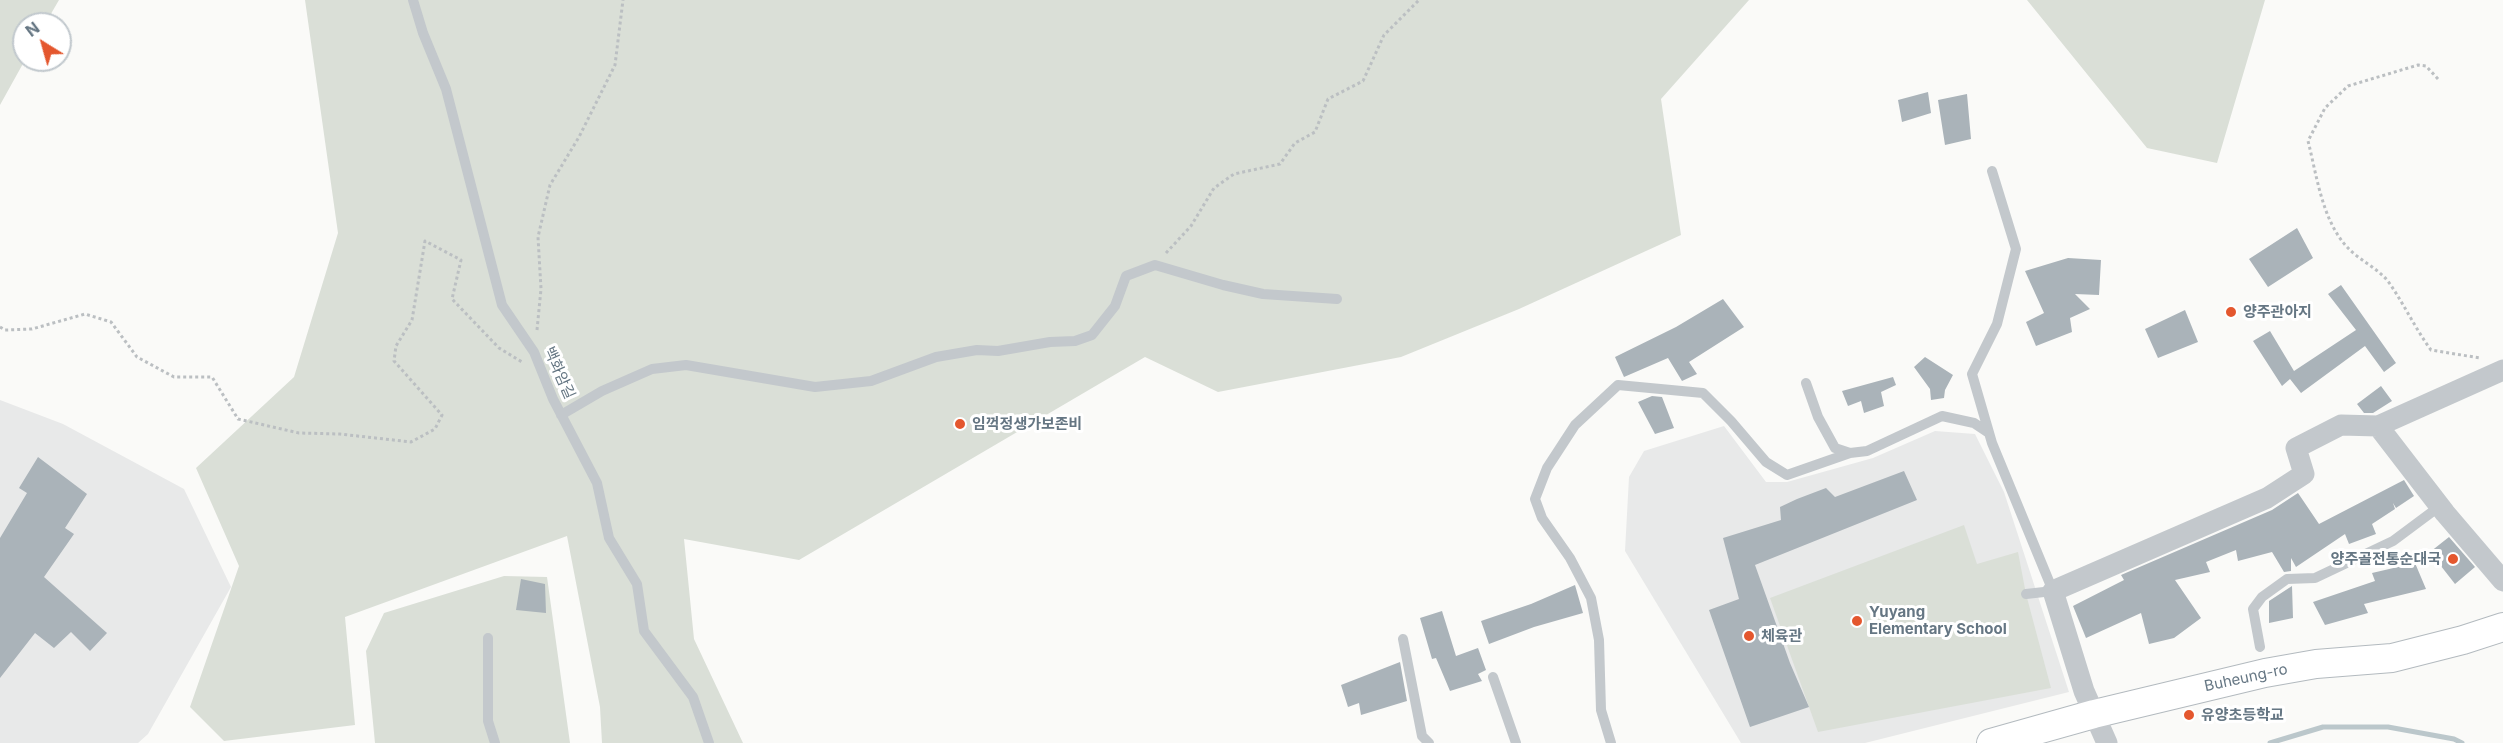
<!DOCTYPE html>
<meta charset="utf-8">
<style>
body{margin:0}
#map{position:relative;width:2503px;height:743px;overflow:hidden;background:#fafaf8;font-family:Inter,sans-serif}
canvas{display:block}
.north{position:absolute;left:12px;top:12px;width:60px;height:60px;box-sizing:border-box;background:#fff;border:2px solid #c1c8cd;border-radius:50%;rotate:323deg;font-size:16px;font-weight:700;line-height:24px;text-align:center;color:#657683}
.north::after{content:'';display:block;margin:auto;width:21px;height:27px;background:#e4572e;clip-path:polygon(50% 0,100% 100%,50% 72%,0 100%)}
</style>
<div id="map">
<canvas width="2503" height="743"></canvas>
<div class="north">N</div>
</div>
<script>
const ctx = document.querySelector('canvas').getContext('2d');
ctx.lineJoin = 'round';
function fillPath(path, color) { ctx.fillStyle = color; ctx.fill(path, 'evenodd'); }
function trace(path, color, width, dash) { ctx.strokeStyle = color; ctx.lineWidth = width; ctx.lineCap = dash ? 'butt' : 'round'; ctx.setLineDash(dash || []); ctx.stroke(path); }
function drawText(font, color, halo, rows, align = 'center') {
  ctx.font = font + ' Inter,"Noto Sans KR",sans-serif'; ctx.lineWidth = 6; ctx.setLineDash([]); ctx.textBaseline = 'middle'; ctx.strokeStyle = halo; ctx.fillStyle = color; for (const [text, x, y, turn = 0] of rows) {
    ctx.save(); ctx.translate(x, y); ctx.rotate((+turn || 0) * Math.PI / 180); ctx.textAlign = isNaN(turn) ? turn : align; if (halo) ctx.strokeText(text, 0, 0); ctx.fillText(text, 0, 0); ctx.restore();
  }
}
fillPath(new Path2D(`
 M 0,400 L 63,424 L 184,489 L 231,587 L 148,734 L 138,743 L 0,743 Z
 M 1724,426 L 1766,482 L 1787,482 L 1873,458 L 1935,431 L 1975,434 L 2004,492 L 2069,692 L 1865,743 L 1741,743 L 1625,551 L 1629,477 L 1644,451 Z`), '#e8e9e9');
fillPath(new Path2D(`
 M 0,0 L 59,0 L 45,24 L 24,24 L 25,60 L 0,105 Z
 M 305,0 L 1749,0 L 1661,99 L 1681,235 L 1519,309 L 1401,357 L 1218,392 L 1145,357 L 799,560 L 684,539 L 694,639 L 743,743 L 602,743 L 600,707 L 567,536 L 345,617 L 355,725 L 224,741 L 190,707 L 239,566 L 196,468 L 294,377 L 338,233 Z
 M 2027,0 L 2265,0 L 2217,163 L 2147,148 Z
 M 1964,525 L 1977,564 L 2018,552 L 2026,594 L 2051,688 L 1818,732 L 1770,598 Z
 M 504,576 L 547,577 L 570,743 L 375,743 L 366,651 L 384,613 Z`), '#dadfd7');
trace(new Path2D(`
 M 2270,743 L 2323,727 L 2388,727 L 2454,739 L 2462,743`), '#bbc7cb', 5);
fillPath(new Path2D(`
 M 1928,92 L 1931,113 L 1902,122 L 1898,100 Z
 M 1967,94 L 1971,139 L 1945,145 L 1938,100 Z
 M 2297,228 L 2313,258 L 2268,287 L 2249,259 Z
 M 2068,258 L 2101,260 L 2099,295 L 2075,294 L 2090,309 L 2070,318 L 2072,332 L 2036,346 L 2026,322 L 2044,313 L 2025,271 Z
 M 2341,285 L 2396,363 L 2384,372 L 2365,346 L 2301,393 L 2290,379 L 2282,386 L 2253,341 L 2270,331 L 2294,371 L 2356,330 L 2328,294 Z
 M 1723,299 L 1744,327 L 1689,362 L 1697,374 L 1682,381 L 1668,358 L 1624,377 L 1615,357 L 1676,327 Z
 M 2185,310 L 2198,342 L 2158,358 L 2145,329 Z
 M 1925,357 L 1953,375 L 1945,390 L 1944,398 L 1931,400 L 1930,389 L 1914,367 Z
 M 1893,377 L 1896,385 L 1881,392 L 1884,406 L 1864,413 L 1861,401 L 1848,406 L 1842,391 Z
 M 2381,386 L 2392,401 L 2373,413 L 2364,413 L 2357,404 Z
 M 1652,396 L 1662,397 L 1674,428 L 1655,434 L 1638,402 Z
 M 38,457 L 87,494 L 65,528 L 74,534 L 44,577 L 107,633 L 90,651 L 71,632 L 54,648 L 35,633 L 0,678 L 0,538 L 27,493 L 19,488 Z
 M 1904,471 L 1917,500 L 1755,565 L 1790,663 L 1809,707 L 1750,727 L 1709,610 L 1739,599 L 1723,538 L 1781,520 L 1780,507 L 1797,499 L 1826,488 L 1835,497 Z
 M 2404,480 L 2414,496 L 2396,508 L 2393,503 L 2395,509 L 2372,524 L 2376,534 L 2349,544 L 2345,534 L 2296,567 L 2291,558 L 2291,571 L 2284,572 L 2272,552 L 2238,561 L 2236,550 L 2206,562 L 2210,572 L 2175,580 L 2201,618 L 2174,638 L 2149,644 L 2141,613 L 2086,638 L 2073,606 L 2124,580 L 2121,575 L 2272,510 L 2298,493 L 2319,524 Z
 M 2449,537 L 2475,567 L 2455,584 L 2430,552 Z
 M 2415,563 L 2426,589 L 2364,604 L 2368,613 L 2325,625 L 2313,602 L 2375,581 L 2372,573 Z
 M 521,579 L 545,584 L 546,613 L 516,610 Z
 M 1575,585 L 1583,613 L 1534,627 L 1489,644 L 1481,621 L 1531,604 Z
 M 2292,586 L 2293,618 L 2269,623 L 2269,601 Z
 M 1442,611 L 1456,656 L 1478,648 L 1486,670 L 1478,674 L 1482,681 L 1450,691 L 1436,658 L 1432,659 L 1420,618 Z
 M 1400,662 L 1407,701 L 1361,715 L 1359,703 L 1348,707 L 1341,685 Z`), '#aab3b9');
const secondary = new Path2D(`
 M 1991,743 L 2094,714 L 2265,673 L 2316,664 L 2392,658 L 2463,640 L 2503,627`);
trace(secondary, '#b3babf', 30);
trace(new Path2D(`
 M 2438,79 L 2426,66 L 2418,65 L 2348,86 L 2325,108 L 2308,141 C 2317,176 2322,221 2348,248 C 2360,261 2380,269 2390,284 C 2405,306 2415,328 2431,350 L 2480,358
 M 1166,253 L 1191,226 L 1214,188 L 1234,174 L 1280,164 L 1295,143 L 1315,132 L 1328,99 L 1363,81 L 1384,35 L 1419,0
 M 0,327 L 5,330 L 32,329 L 85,314 L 111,322 L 137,357 L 174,377 L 212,377 L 238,419 L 299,433 L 340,434 L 411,442 L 435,429 L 442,415 L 394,361 L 396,346 L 412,320 L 425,241 L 461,260 L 452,299 L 499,348 L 522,362
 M 537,330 L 541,289 L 538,237 L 550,185 L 579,137 L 615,65 L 623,0`), '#bbbfc2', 3, [3, 3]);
trace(new Path2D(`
 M 413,0 L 423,33 L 446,89 L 502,305 L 534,352 L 553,399 L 597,483 L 609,538 L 637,584 L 644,631 L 693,697 L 709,743
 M 1992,171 L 2016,249 L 1997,324 L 1972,374 L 1992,443 L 2053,591 L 2026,594
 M 1806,383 L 1818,417 L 1835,448 L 1850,453
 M 561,415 L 602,391 L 652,369 L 686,365 L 815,387 L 871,381 L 936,357 L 977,350 L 998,351 L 1050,342 L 1075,341 L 1092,335 L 1115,306 L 1126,276 L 1155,265 L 1223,285 L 1263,294 L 1337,299
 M 488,638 L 488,721 L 495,743
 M 1403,639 L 1422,736 L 1429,743
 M 2260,647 L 2253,609 L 2262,597 L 2287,579 L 2315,578 L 2393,541 L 2440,506
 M 1493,677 L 1516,743
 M 1611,743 L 1601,710 L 1599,640 L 1591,598 L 1570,558 L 1542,518 L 1535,499 L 1547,468 L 1575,425 L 1618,385 L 1703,393 L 1731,421 L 1766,462 L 1787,475 L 1850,453 L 1867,451 L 1942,416 L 1974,423 L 1989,433`), '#c3c8cc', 10);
trace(new Path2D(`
 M 2378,426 L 2445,513 L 2503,581
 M 2107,743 L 2084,691 L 2053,591 L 2267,498 L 2304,474 L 2296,448 L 2341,425 L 2378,426 L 2503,370`), '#c3c8cc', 21);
trace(secondary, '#fff', 28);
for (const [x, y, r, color] of [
 [2231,312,6,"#e4572e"],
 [960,424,6,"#e4572e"],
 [2453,559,6,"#e4572e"],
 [1857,621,6,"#e4572e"],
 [1749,636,6,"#e4572e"],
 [2189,715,6,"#e4572e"]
]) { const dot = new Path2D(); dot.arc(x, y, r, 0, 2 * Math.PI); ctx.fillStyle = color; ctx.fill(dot); trace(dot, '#fff', 2); }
drawText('bold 15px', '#657683', '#fff', [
 ["양주관아지",2243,312],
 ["임꺽정생가보존비",972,424],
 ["양주골전통순대국",2441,559,"right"],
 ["Yuyang",1869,612],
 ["Elementary School",1869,629],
 ["체육관",1761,636],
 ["유양초등학교",2201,715]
], 'left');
drawText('15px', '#657683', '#fff', [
 ["백화암길",559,373,66],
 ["Buheung-ro",2246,678,-12]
]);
</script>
